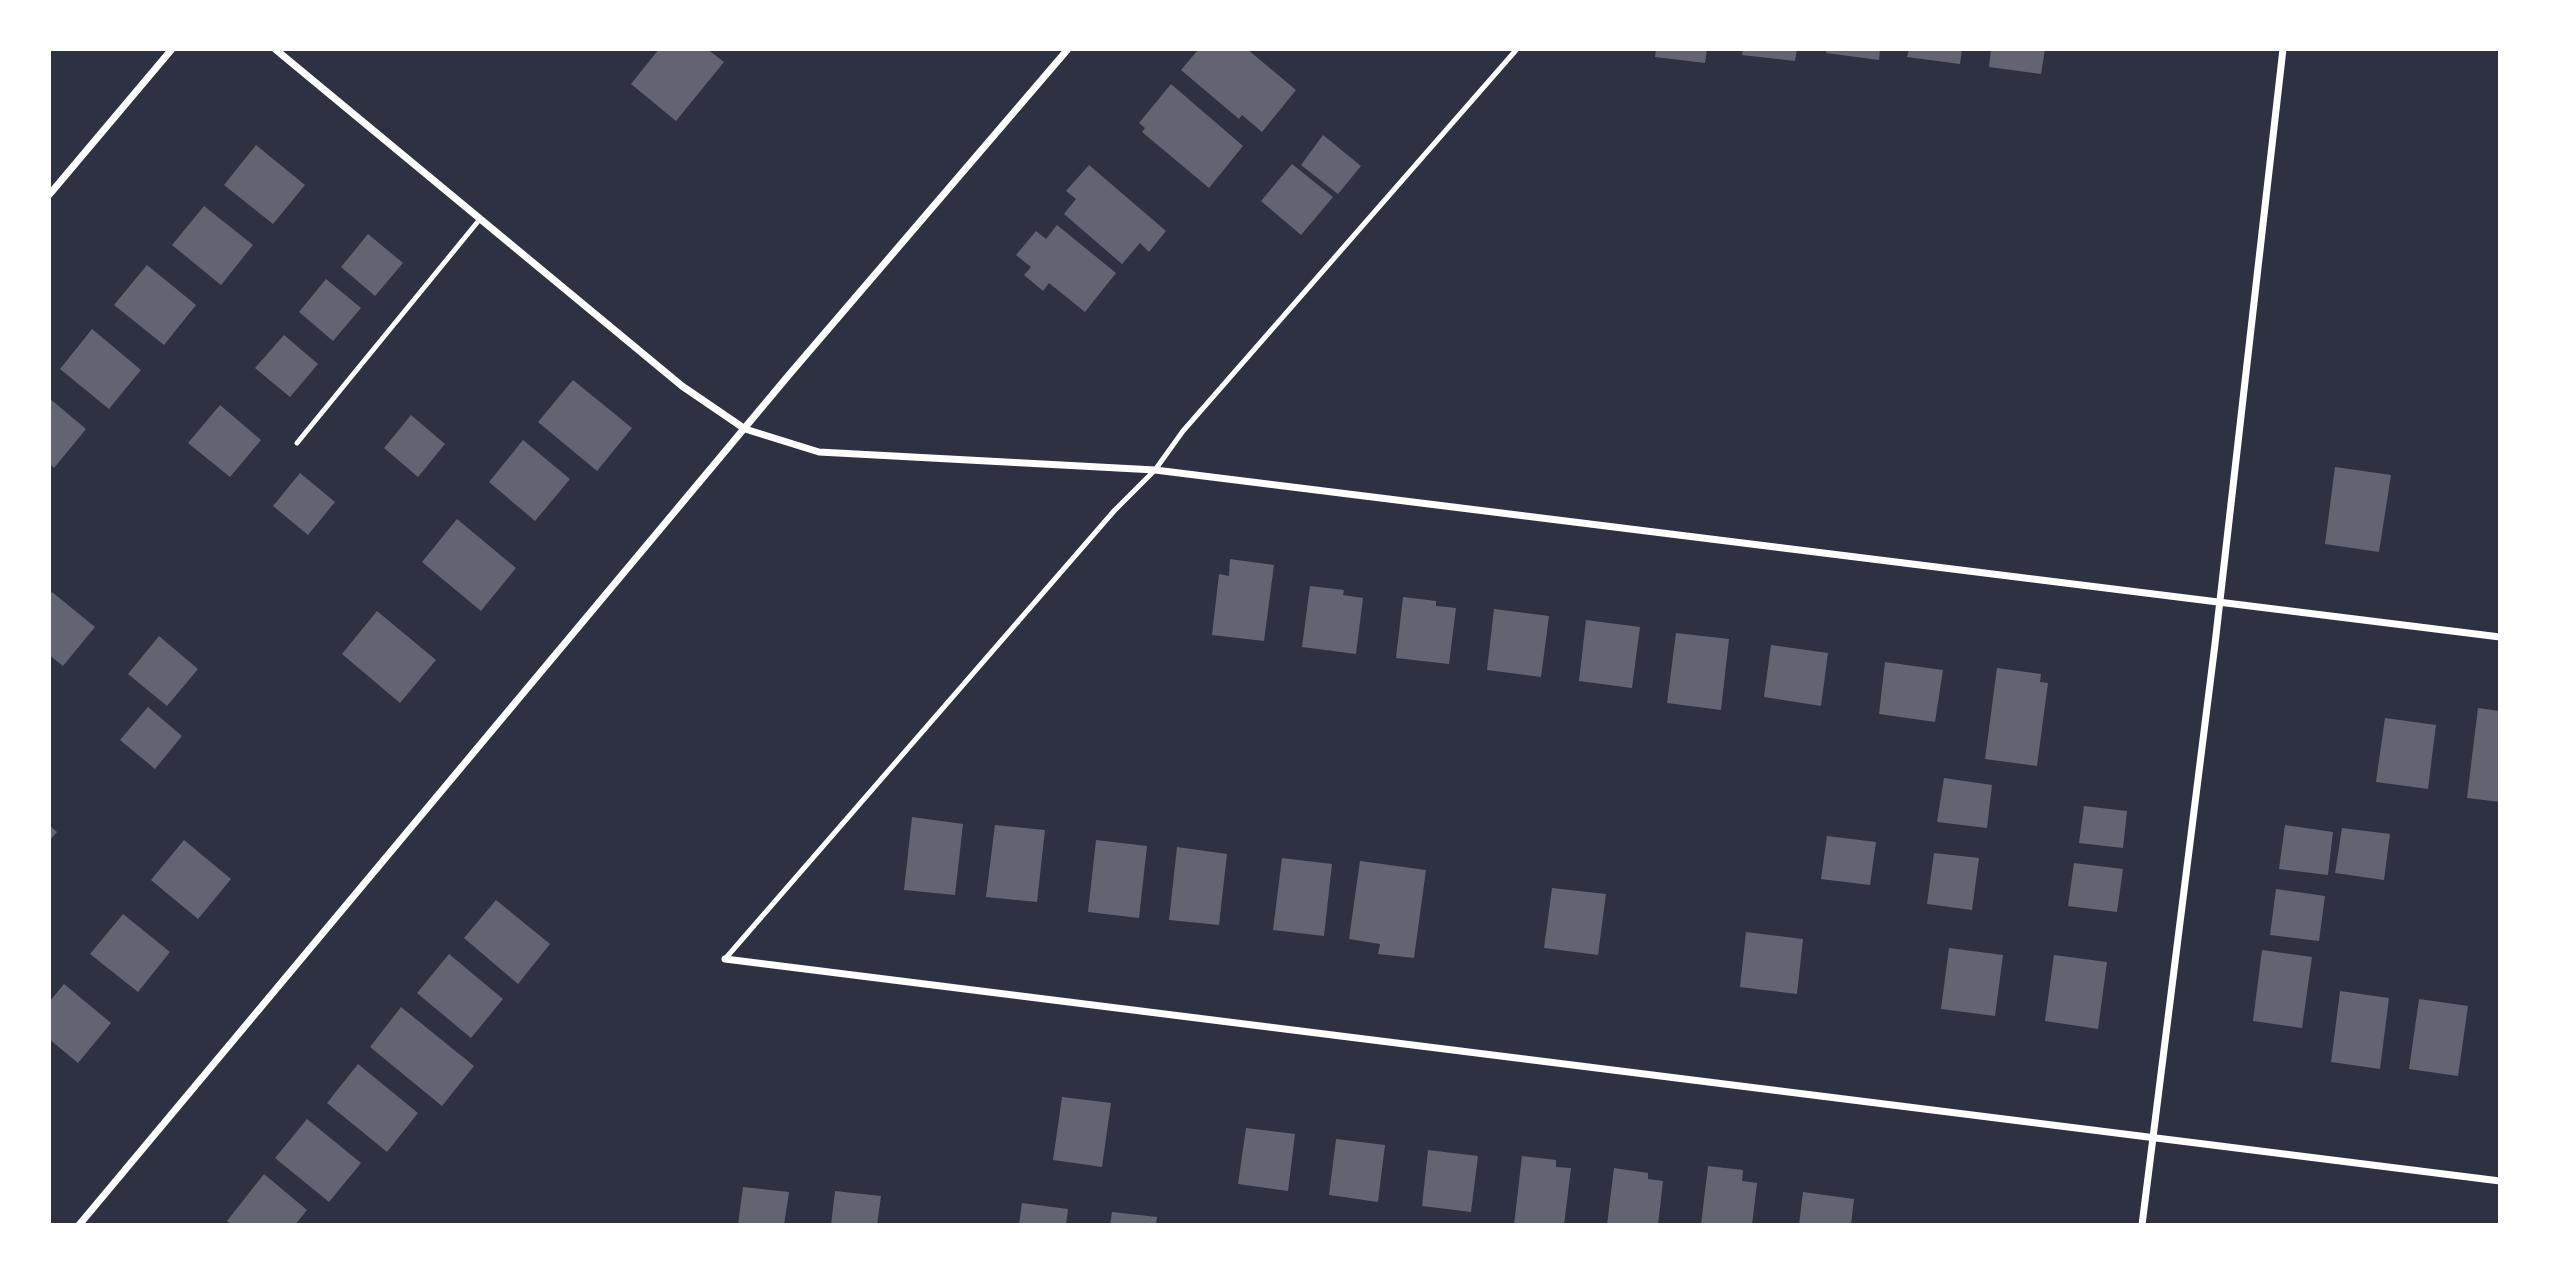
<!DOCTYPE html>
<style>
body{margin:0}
#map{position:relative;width:2549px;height:1274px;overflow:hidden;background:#2d3142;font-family:"Zilla Slab",serif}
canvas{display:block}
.frame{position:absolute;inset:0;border:51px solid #fff;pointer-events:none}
</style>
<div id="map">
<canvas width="2549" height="1274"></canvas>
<div class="frame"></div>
</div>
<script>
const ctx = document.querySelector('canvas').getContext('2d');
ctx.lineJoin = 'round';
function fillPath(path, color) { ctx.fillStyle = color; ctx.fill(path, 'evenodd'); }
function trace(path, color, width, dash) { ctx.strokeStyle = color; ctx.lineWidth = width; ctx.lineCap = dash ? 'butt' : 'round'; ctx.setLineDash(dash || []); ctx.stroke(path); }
fillPath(new Path2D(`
 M 659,49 L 707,49 L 724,62 L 676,121 L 631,84 Z
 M 1194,49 L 1247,49 L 1296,90 L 1262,132 L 1242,115 L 1239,119 L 1181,70 L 1197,51 Z
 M 1656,49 L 1707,49 L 1705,63 L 1655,57 Z
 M 1743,49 L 1797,49 L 1795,61 L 1742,55 Z
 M 1827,49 L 1880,49 L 1879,60 L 1826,53 Z
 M 1909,49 L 1962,49 L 1960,64 L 1907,57 Z
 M 1991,49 L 2045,49 L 2041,74 L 1989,67 Z
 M 1171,84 L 1243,146 L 1209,188 L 1142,132 L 1145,128 L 1139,123 Z
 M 1323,135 L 1361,166 L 1338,194 L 1301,165 Z
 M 256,145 L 305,185 L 273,224 L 224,185 Z
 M 1292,164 L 1333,197 L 1301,235 L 1261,201 Z
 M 1089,165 L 1166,231 L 1149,252 L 1140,243 L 1122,264 L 1064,214 L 1076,199 L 1066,191 Z
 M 204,206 L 253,245 L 221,285 L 172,245 Z
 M 1057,225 L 1116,273 L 1085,312 L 1049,283 L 1043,291 L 1024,275 L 1031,267 L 1016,255 L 1036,231 L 1046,239 Z
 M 368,234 L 403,263 L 375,296 L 341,267 Z
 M 147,265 L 196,305 L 164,345 L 114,305 Z
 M 326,279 L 361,308 L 333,341 L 299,312 Z
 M 92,329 L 141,370 L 109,409 L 60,369 Z
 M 284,335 L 318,364 L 290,397 L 255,368 Z
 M 573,380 L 632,428 L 597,471 L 538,422 Z
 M 49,398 L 86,429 L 54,468 L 49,463 Z
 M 220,405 L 261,440 L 230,477 L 188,443 Z
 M 411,415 L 445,444 L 418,477 L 384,448 Z
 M 523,440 L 570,479 L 535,521 L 489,482 Z
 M 2335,467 L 2391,475 L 2379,552 L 2325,544 Z
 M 300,473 L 335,502 L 308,535 L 273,506 Z
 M 457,519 L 516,568 L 481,611 L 422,562 Z
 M 1230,559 L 1274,565 L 1264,641 L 1212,635 L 1219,574 L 1229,576 Z
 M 1310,586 L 1344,590 L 1343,595 L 1363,598 L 1356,654 L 1302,647 Z
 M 52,592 L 95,627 L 63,666 L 49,655 L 49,595 Z
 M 1403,597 L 1436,601 L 1436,606 L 1456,608 L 1449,664 L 1396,658 Z
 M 1494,609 L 1549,616 L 1541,677 L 1487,670 Z
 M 377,611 L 436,660 L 400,703 L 342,654 Z
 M 1586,620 L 1640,627 L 1632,688 L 1579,681 Z
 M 1676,633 L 1729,639 L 1721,710 L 1667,703 Z
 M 159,636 L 198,669 L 167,706 L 128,674 Z
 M 1771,645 L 1828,653 L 1821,706 L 1764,697 Z
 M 1885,662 L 1943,670 L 1935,722 L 1879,714 Z
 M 1997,668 L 2041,674 L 2040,682 L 2048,683 L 2037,766 L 1985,759 Z
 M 148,707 L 182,736 L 155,769 L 120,740 Z
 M 2478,708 L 2500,711 L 2500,802 L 2467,798 Z
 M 2385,718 L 2436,725 L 2428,789 L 2376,782 Z
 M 1944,778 L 1992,785 L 1987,828 L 1937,822 Z
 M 2084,806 L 2127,811 L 2123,848 L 2079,843 Z
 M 912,817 L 963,824 L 955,895 L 904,890 Z
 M 49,825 L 57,832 L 49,841 Z
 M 995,825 L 1045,830 L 1037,902 L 986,897 Z
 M 2285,825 L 2333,832 L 2328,875 L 2279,869 Z
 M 2342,828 L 2390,834 L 2384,880 L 2335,873 Z
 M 1827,836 L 1876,842 L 1870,885 L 1821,879 Z
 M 184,840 L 231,879 L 198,919 L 151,880 Z
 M 1096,840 L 1147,846 L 1139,918 L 1088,912 Z
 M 1177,847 L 1227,854 L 1219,925 L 1169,920 Z
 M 1934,853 L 1979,858 L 1972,910 L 1927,904 Z
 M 1282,858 L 1332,864 L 1324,936 L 1273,930 Z
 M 1360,861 L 1426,870 L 1414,958 L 1378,954 L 1380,944 L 1349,939 Z
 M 2074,863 L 2123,869 L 2117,912 L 2068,906 Z
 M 1552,888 L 1606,894 L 1598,955 L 1544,948 Z
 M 2276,889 L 2325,896 L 2319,941 L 2270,935 Z
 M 496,900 L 550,944 L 518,984 L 464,938 Z
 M 123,914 L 170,952 L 138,992 L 90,954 Z
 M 1746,932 L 1803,939 L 1797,994 L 1740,987 Z
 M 1949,948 L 2003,955 L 1995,1016 L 1941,1009 Z
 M 2262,950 L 2312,957 L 2302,1028 L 2253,1021 Z
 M 449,954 L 503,999 L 471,1038 L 417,993 Z
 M 2054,955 L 2107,962 L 2098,1029 L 2045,1021 Z
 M 64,984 L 111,1023 L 78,1063 L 49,1039 L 49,1002 Z
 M 2340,991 L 2389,998 L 2380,1069 L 2331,1062 Z
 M 2419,999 L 2468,1006 L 2458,1076 L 2409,1069 Z
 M 401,1007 L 474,1066 L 442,1106 L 370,1047 Z
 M 358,1064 L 418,1113 L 387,1152 L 327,1103 Z
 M 1062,1097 L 1111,1103 L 1102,1167 L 1053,1160 Z
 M 307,1119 L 361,1163 L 329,1202 L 275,1158 Z
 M 1246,1128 L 1295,1134 L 1288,1191 L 1238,1184 Z
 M 1336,1139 L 1385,1145 L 1378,1202 L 1329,1195 Z
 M 1428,1150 L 1478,1156 L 1471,1212 L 1422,1206 Z
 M 1522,1156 L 1556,1160 L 1556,1167 L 1571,1168 L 1564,1225 L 1514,1225 Z
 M 1708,1166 L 1743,1170 L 1742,1181 L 1757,1183 L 1752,1225 L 1701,1225 Z
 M 1614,1168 L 1648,1173 L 1648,1179 L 1663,1181 L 1658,1225 L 1607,1225 Z
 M 264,1174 L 307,1210 L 295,1225 L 232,1225 L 227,1221 Z
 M 743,1187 L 789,1192 L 784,1225 L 738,1225 Z
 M 835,1191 L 881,1196 L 877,1225 L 831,1225 Z
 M 1803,1192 L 1854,1199 L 1851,1225 L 1799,1225 Z
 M 1022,1203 L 1068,1209 L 1066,1225 L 1019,1225 Z
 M 1112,1212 L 1157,1217 L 1156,1225 L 1110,1225 Z`), '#626471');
trace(new Path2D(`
 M 297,443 L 480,219
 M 725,959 L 1114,511 L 1155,470 L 1183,431 L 1517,49`), '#fff', 5);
trace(new Path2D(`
 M 275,49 L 682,386 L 745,429 L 819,452 L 1155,470 L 2500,637
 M 49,195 L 172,49
 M 725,959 L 2500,1181
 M 79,1225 L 788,376 L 1068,49
 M 2142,1225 L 2215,644 L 2283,49`), '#fff', 7);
</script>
